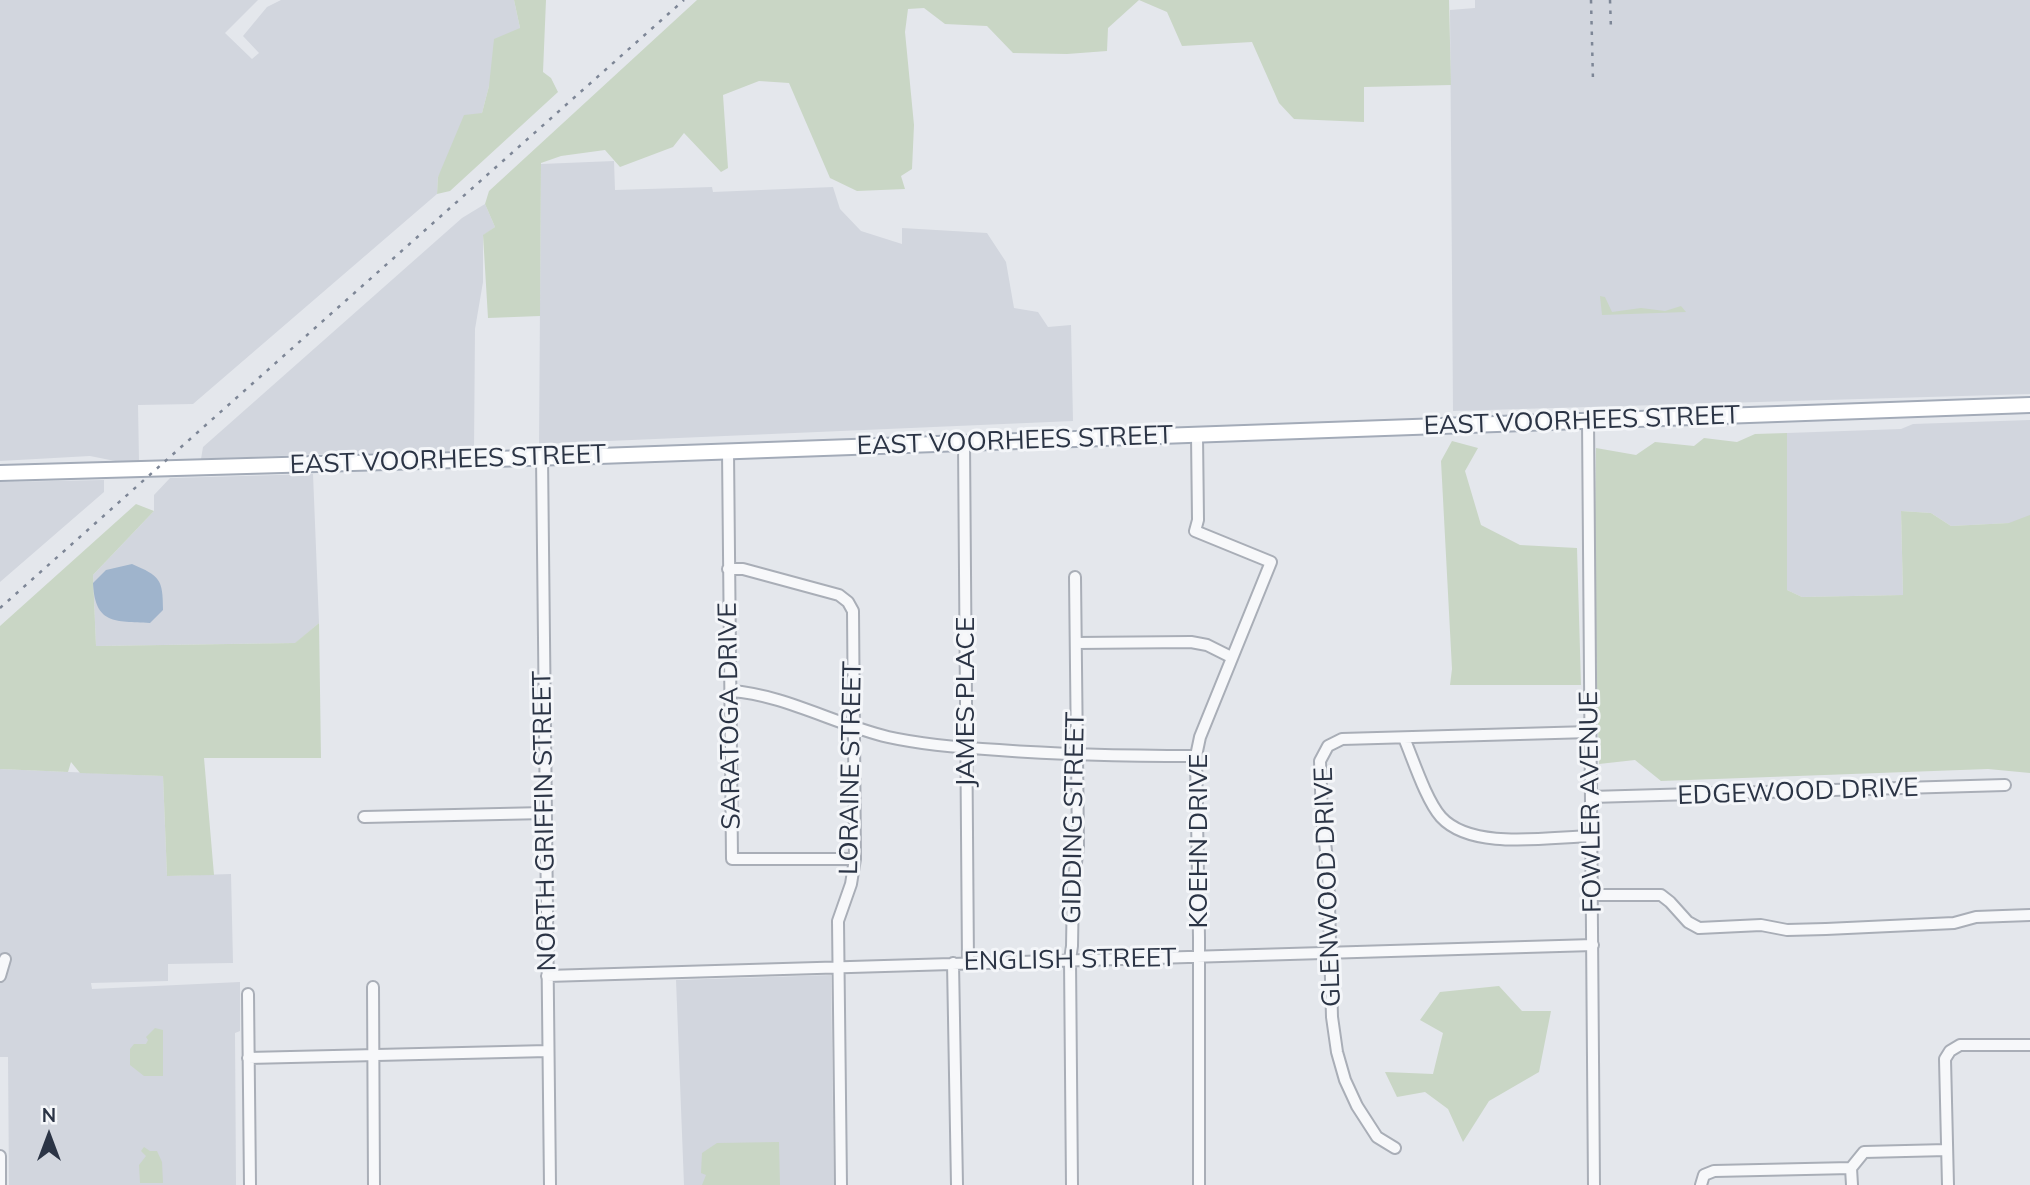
<!DOCTYPE html>
<style>
body{margin:0}
#map{position:relative;width:2030px;height:1185px;overflow:hidden;background:#e4e7ec;font-family:Mulish,sans-serif}
canvas{display:block}
.north{position:absolute;left:14px;top:1101px;width:70px;height:70px;-webkit-text-stroke:5px #f4f6f9;paint-order:stroke;rotate:0deg;font-size:19px;font-weight:700;line-height:28px;text-align:center;color:#2b3445}
.north::after{content:'';display:block;margin:auto;width:24px;height:32px;background:#2b3445;clip-path:polygon(50% 0,100% 100%,50% 72%,0 100%)}
</style>
<div id="map">
<canvas width="2030" height="1185"></canvas>
<div class="north">N</div>
</div>
<script>
const ctx = document.querySelector('canvas').getContext('2d');
ctx.lineJoin = 'round';
function fillPath(path, color) { ctx.fillStyle = color; ctx.fill(path, 'evenodd'); }
function trace(path, color, width, dash) { ctx.strokeStyle = color; ctx.lineWidth = width; ctx.lineCap = dash ? 'butt' : 'round'; ctx.setLineDash(dash || []); ctx.stroke(path); }
function drawText(font, color, halo, rows, align = 'center') {
  ctx.font = font + ' Mulish,sans-serif'; ctx.lineWidth = 6; ctx.setLineDash([]); ctx.textBaseline = 'middle'; ctx.strokeStyle = halo; ctx.fillStyle = color; for (const [text, x, y, turn = 0] of rows) {
    ctx.save(); ctx.translate(x, y); ctx.rotate((+turn || 0) * Math.PI / 180); ctx.textAlign = isNaN(turn) ? turn : align; if (halo) ctx.strokeText(text, 0, 0); ctx.fillText(text, 0, 0); ctx.restore();
  }
}
fillPath(new Path2D(`
 M 0,0 L 258,0 L 225,33 L 252,59 L 259,53 L 243,36 L 267,7 L 281,0 L 514,0 L 520,28 L 489,86 L 482,113 L 438,177 L 437,194 L 193,404 L 138,405 L 139,461 L 115,461 L 90,456 L 0,461 Z
 M 1475,0 L 2030,0 L 2030,394 L 1453,411 L 1450,10 L 1475,8 Z
 M 614,161 L 615,190 L 712,187 L 713,192 L 833,187 L 840,209 L 861,231 L 902,244 L 902,228 L 987,233 L 1006,262 L 1014,308 L 1038,312 L 1048,327 L 1071,325 L 1073,421 L 539,444 L 541,164 Z
 M 485,204 L 495,227 L 483,236 L 483,282 L 475,329 L 474,450 L 347,454 L 337,457 L 327,454 L 201,459 L 203,447 L 462,218 Z
 M 2030,420 L 2030,522 L 1951,526 L 1931,513 L 1901,511 L 1903,595 L 1802,597 L 1787,590 L 1787,433 L 1901,429 L 1913,424 Z
 M 313,474 L 319,623 L 296,643 L 96,646 L 93,575 L 154,511 L 154,495 L 170,478 Z
 M 104,480 L 104,492 L 0,582 L 0,482 Z
 M 0,769 L 163,776 L 167,876 L 231,874 L 233,963 L 168,964 L 168,981 L 91,983 L 92,989 L 240,982 L 240,1031 L 235,1033 L 236,1185 L 9,1185 L 8,1057 L 0,1057 Z
 M 831,975 L 834,1185 L 684,1185 L 676,980 Z`), '#d2d6de');
fillPath(new Path2D(`
 M 514,0 L 546,0 L 543,72 L 551,78 L 558,92 L 450,191 L 437,194 L 438,177 L 464,115 L 482,113 L 489,86 L 494,39 L 520,28 Z
 M 697,0 L 1139,0 L 1108,28 L 1107,51 L 1067,54 L 1013,53 L 987,26 L 945,24 L 924,8 L 908,9 L 905,32 L 914,125 L 912,169 L 901,176 L 905,189 L 857,191 L 830,178 L 789,83 L 759,81 L 723,95 L 728,168 L 721,172 L 684,133 L 673,147 L 620,167 L 605,150 L 561,156 L 541,163 L 540,316 L 488,318 L 483,235 L 495,227 L 485,204 L 489,191 Z
 M 1139,0 L 1449,0 L 1451,85 L 1364,87 L 1364,122 L 1294,119 L 1279,103 L 1252,42 L 1182,46 L 1167,12 Z
 M 1600,296 L 1605,297 L 1612,312 L 1641,308 L 1665,311 L 1681,306 L 1686,312 L 1602,315 Z
 M 1787,433 L 1787,590 L 1802,597 L 1903,595 L 1901,511 L 1931,513 L 1951,526 L 2009,523 L 2030,515 L 2030,773 L 1988,769 L 1661,781 L 1635,760 L 1599,764 L 1594,579 L 1596,448 L 1636,455 L 1655,442 L 1694,446 L 1704,438 L 1737,442 L 1755,434 Z
 M 1452,441 L 1478,448 L 1465,471 L 1481,525 L 1520,545 L 1577,548 L 1581,685 L 1450,685 L 1452,669 L 1441,461 Z
 M 136,504 L 154,511 L 93,575 L 96,646 L 295,643 L 319,623 L 321,758 L 204,758 L 214,875 L 167,876 L 163,776 L 80,773 L 71,762 L 68,772 L 0,769 L 0,626 Z
 M 1499,986 L 1522,1011 L 1551,1011 L 1539,1072 L 1489,1101 L 1463,1142 L 1448,1109 L 1425,1092 L 1397,1097 L 1385,1072 L 1433,1074 L 1443,1033 L 1420,1020 L 1440,992 Z
 M 155,1028 L 163,1030 L 163,1076 L 144,1076 L 130,1065 L 130,1049 L 134,1044 L 146,1044 L 148,1040 L 146,1037 Z
 M 779,1142 L 780,1185 L 702,1185 L 706,1175 L 701,1173 L 702,1153 L 717,1143 Z
 M 144,1147 L 150,1151 L 157,1151 L 162,1162 L 163,1183 L 140,1183 L 139,1165 L 146,1156 L 141,1151 Z`), '#c9d6c5');
fillPath(new Path2D(`
 M 132,564 C 160,576 163,579 163,610 L 150,623 C 115,621 95,625 93,583 L 106,570 Z`), '#9fb4cc');
const minor = new Path2D(`
 M 1588,420 L 1594,1185
 M 1197,435 L 1198,520 L 1195,531 L 1271,562 L 1200,737 L 1196,756 L 1199,938 L 1199,1185
 M 964,442 L 968,963
 M 728,451 L 732,859 L 855,859
 M 542,457 L 550,1185
 M 728,569 L 743,569 L 839,595 L 848,602 L 853,611 L 855,859 L 851,884 L 838,921 L 841,1185
 M 1076,643 L 1191,642 L 1207,645 L 1231,657
 M 731,691 C 782,694 837,725 888,737 C 924,745 963,748 999,750 C 1065,755 1130,756 1196,756
 M 1404,738 C 1413,759 1426,800 1441,817 C 1472,851 1549,837 1592,836
 M 1591,797 L 2005,785
 M 364,817 L 545,813
 M 1593,895 L 1661,895 L 1670,902 L 1688,922 L 1699,928 L 1761,925 L 1787,930 L 1826,929 L 1954,923 L 1976,917 L 2030,915
 M 953,963 L 957,1185
 M 0,976 L 5,959
 M 547,976 L 1593,945
 M 373,987 L 374,1185
 M 248,994 L 250,1185
 M 248,1058 L 548,1051
 M 1395,1148 L 1377,1137 L 1357,1106 L 1345,1080 L 1337,1052 L 1332,1017 L 1328,867 L 1322,818 L 1320,761 L 1328,746 L 1342,739 L 1590,732
 M 0,1156 L 0,1185
 M 1072,1185 L 1070,960 L 1072,946 L 1073,888 L 1078,846 L 1075,577
 M 1701,1185 L 1704,1175 L 1714,1171 L 1851,1168
 M 1852,1185 L 1851,1168 L 1864,1152 L 1947,1150
 M 1948,1185 L 1945,1059 L 1950,1051 L 1960,1045 L 2030,1045`);
const major = new Path2D(`
 M 0,473 L 599,456 L 2030,405`);
trace(minor, '#a9aeb7', 14);
trace(major, '#a3abb8', 18);
trace(minor, '#f7f8fa', 10);
trace(major, '#fff', 14);
trace(new Path2D(`
 M 1591,0 L 1593,81
 M 1610,0 L 1611,29
 M 0,608 L 684,0`), '#7d8696', 2.5, [3.5, 7]);
drawText('26px', '#2b3445', '#f4f6f9', [
 ["EAST VOORHEES STREET",1582,421,-2],
 ["EAST VOORHEES STREET",1015,441,-2],
 ["EAST VOORHEES STREET",448,460,-2],
 ["JAMES PLACE",966,702,-90],
 ["SARATOGA DRIVE",730,716,-91],
 ["LORAINE STREET",851,768,-89],
 ["EDGEWOOD DRIVE",1798,792,-2],
 ["FOWLER AVENUE",1591,802,-91],
 ["GIDDING STREET",1074,818,-89],
 ["NORTH GRIFFIN STREET",545,821,-91],
 ["KOEHN DRIVE",1199,841,-90],
 ["GLENWOOD DRIVE",1328,887,-92],
 ["ENGLISH STREET",1070,960,-1]
]);
</script>
